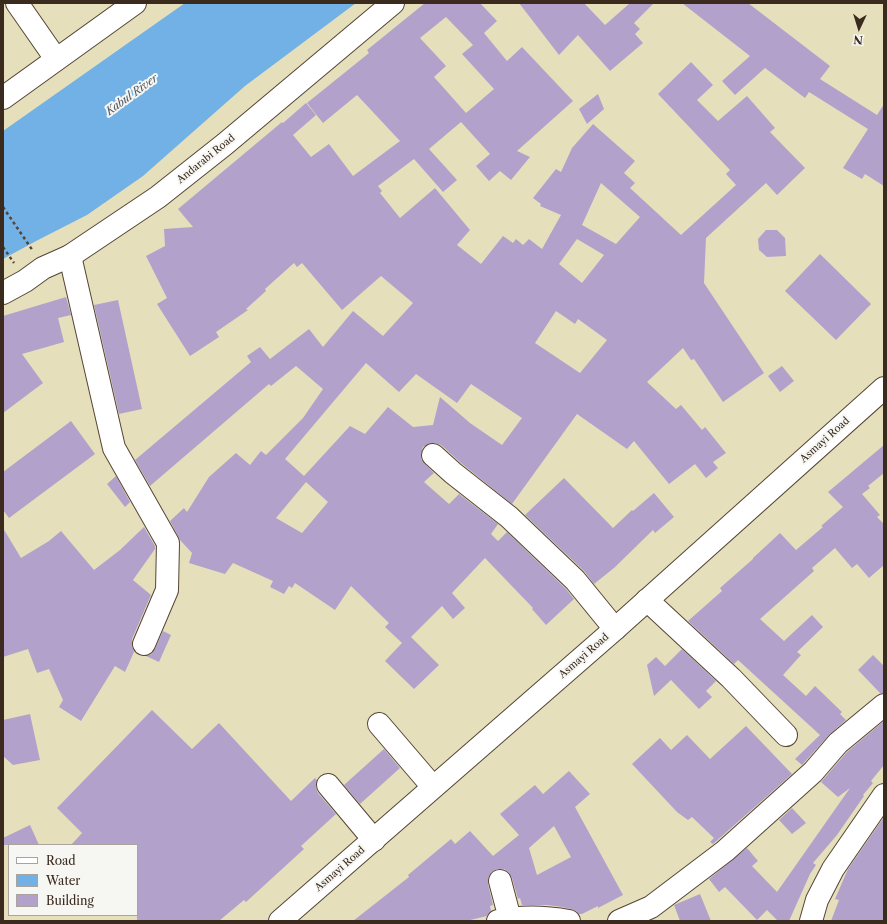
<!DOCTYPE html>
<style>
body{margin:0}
#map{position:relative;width:887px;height:924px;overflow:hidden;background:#e6dfbb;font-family:"Libre Caslon Text",serif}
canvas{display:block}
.frame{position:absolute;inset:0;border:4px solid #3b2a1e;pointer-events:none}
.legend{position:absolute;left:8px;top:844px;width:130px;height:72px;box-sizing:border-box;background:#f6f6f2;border:1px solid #aba49d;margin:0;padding:5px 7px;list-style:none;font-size:12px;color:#3b2a1e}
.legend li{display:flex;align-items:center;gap:8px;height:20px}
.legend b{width:20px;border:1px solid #aba49d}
.north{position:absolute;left:839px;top:8px;width:40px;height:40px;-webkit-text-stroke:3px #f6f6f2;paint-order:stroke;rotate:184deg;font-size:11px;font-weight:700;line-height:16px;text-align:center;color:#3b2a1e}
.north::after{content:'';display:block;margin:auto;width:14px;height:18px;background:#3b2a1e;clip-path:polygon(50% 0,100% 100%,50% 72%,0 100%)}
</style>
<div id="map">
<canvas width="887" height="924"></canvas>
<div class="frame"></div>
<ul class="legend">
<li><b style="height:5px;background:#fff"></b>Road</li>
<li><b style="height:11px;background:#72b1e5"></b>Water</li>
<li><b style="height:11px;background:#b2a2cb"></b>Building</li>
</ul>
<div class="north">N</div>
</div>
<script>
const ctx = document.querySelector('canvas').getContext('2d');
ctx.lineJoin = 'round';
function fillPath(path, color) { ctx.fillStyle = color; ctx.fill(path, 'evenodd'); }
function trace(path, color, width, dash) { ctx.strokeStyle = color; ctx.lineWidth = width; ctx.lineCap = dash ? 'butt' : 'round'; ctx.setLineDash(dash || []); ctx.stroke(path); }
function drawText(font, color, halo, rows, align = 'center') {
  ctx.font = font + ' "Libre Caslon Text",serif'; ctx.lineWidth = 4; ctx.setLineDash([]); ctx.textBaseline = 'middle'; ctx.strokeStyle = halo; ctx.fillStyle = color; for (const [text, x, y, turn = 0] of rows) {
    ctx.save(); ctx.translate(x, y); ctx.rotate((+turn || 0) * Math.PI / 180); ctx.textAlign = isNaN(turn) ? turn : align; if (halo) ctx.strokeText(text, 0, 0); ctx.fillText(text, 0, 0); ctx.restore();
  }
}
fillPath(new Path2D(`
 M 185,3 L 356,3 L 245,86 L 143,176 L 87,215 L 38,240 L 3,259 L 3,131 Z`), '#72b1e5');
fillPath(new Path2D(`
 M 425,3 L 480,3 L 497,21 L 484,33 L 507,61 L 522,47 L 573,101 L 517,151 L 530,157 L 511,180 L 500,171 L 489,181 L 476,166 L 490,154 L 461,122 L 429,149 L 457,180 L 443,192 L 414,159 L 378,186 L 382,191 L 380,193 L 400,218 L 435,188 L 470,230 L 457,245 L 481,264 L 503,236 L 513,243 L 516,239 L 523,245 L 529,239 L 542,249 L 561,215 L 540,206 L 541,204 L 533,198 L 556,169 L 561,172 L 572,148 L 593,124 L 635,161 L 624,173 L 635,183 L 630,188 L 681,235 L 736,185 L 726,174 L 730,170 L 658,94 L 691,62 L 713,85 L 697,100 L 718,121 L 747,96 L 775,128 L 770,132 L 805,168 L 777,195 L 766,183 L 706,238 L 704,283 L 764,373 L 723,402 L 694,359 L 691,360 L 683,348 L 647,382 L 676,409 L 681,405 L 702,430 L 705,427 L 726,453 L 713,462 L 718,468 L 706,478 L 695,464 L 669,484 L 634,441 L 627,449 L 577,414 L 512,504 L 461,463 L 441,445 L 436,443 L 430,443 L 423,447 L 421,453 L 421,459 L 425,464 L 434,473 L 424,482 L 449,504 L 459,494 L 498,524 L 491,534 L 498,541 L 507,532 L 566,589 L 574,599 L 546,625 L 532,609 L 533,608 L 485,558 L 452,593 L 465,608 L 453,619 L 442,606 L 411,637 L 439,665 L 414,689 L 385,661 L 402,643 L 385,627 L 389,623 L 351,586 L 335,610 L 295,583 L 292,588 L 289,586 L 284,594 L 270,587 L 273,581 L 233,563 L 225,574 L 189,563 L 192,553 L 180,540 L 170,521 L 184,508 L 187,512 L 209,477 L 236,453 L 250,465 L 261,451 L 266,455 L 303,418 L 323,389 L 296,366 L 271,386 L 269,384 L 150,486 L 135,460 L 251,362 L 247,356 L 260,347 L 270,359 L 309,329 L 323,347 L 353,311 L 383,336 L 413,303 L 381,276 L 342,310 L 302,263 L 297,267 L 294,263 L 265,289 L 266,291 L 246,309 L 248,310 L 216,332 L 219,337 L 190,356 L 157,304 L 167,298 L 146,256 L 165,246 L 164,229 L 193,227 L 178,209 L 282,122 L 283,123 L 306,103 L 316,115 L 293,135 L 311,157 L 329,144 L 353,176 L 400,141 L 357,95 L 323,123 L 307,103 L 369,53 L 367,50 ZM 446,17 L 473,45 L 462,54 L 494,89 L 466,113 L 434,77 L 446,66 L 420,38 ZM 601,183 L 640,217 L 616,244 L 582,225 ZM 577,239 L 604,255 L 582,283 L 559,264 ZM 556,311 L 575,324 L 578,319 L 607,340 L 580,373 L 535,343 ZM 366,363 L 399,392 L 416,374 L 457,403 L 471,384 L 522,418 L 502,445 L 470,423 L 440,397 L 433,425 L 413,427 L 388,407 L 365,434 L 350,426 L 304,476 L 285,459 ZM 306,482 L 328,502 L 302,533 L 276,518 Z
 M 519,3 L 584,3 L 605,25 L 630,3 L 654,3 L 634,23 L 640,29 L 635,34 L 643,43 L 610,71 L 578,35 L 559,55 Z
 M 682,3 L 748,3 L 830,66 L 820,79 L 877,115 L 884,104 L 884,186 L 865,174 L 862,179 L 843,168 L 868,129 L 809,92 L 805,98 L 765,68 L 735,95 L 722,81 L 750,56 Z
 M 598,94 L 604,109 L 587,124 L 579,109 Z
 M 766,230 L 777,230 L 785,238 L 786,256 L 767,257 L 759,250 L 758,239 Z
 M 820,254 L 871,304 L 836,340 L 785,291 Z
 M 66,297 L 71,315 L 58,318 L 64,342 L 22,354 L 43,383 L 3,413 L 3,316 Z
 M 118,300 L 142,409 L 119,414 L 94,305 Z
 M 782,366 L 794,381 L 780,392 L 768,376 Z
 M 71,421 L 95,454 L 9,518 L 3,510 L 3,472 Z
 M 884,445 L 884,473 L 868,486 L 870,488 L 862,494 L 880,515 L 877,517 L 884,524 L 884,565 L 869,578 L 857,564 L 852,568 L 835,548 L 812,568 L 814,571 L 760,619 L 784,641 L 812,615 L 823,627 L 797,652 L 801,655 L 783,675 L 806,696 L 815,686 L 842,712 L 840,714 L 846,720 L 829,735 L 802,765 L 795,759 L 820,735 L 738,660 L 734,664 L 688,621 L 722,591 L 720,588 L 753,559 L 753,558 L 780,533 L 796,550 L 823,527 L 821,526 L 843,507 L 828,492 Z
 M 116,476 L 130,502 L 125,507 L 107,484 Z
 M 564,478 L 613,528 L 632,510 L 633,511 L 654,493 L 674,517 L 655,533 L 653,530 L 614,568 L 594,584 L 584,571 L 525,515 Z
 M 144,527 L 155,546 L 155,549 L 133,580 L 151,595 L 132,639 L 132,646 L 134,652 L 125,672 L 115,666 L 81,721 L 59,707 L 63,700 L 49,669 L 37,673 L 28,649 L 3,657 L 3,528 L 21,558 L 49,541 L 61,531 L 94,570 L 120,550 Z
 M 163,631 L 171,635 L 159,662 L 146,656 L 152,654 L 155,649 Z
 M 682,649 L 716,681 L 706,691 L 712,697 L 699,709 L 671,680 L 654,696 L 647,665 L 656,657 L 665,666 Z
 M 873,655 L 884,666 L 884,693 L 880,693 L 858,670 Z
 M 152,710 L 192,749 L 219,723 L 291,801 L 315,778 L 317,780 L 316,787 L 318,793 L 336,814 L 301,846 L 304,849 L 246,902 L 244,900 L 219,921 L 137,921 L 137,845 L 71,845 L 82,833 L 57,808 Z
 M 30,714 L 40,760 L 13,765 L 3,756 L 3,720 Z
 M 884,721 L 884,765 L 871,781 L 873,783 L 863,795 L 864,796 L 837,835 L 813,863 L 816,865 L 810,874 L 789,921 L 778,921 L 767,910 L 757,920 L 725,887 L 719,892 L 709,879 L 747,848 L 758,861 L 752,866 L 777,892 L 850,788 L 838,797 L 821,782 L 847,752 Z
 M 746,726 L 792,774 L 713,844 L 710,842 L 714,838 L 692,817 L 688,820 L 677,812 L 632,764 L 660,738 L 671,750 L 687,735 L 710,759 Z
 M 384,749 L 400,768 L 360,804 L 344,785 Z
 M 569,771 L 590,794 L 575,807 L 623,895 L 598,908 L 598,906 L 582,914 L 579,914 L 576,911 L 571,909 L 562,907 L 547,905 L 522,905 L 520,898 L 518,899 L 512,878 L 509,873 L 504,869 L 497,869 L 492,872 L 488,878 L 488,884 L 493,905 L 490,906 L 491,911 L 487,916 L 466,921 L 353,921 L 409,877 L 408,875 L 451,839 L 455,844 L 470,831 L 493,856 L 519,835 L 500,814 L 535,785 L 543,794 ZM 554,826 L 571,857 L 537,875 L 529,848 Z
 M 792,808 L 806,823 L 792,834 L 779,820 Z
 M 884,817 L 884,921 L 831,921 L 839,900 L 835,899 L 848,869 Z
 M 30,825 L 39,845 L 3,845 L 3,838 Z
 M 700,894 L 711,921 L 680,921 L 674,905 Z`), '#b2a2cb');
const minor = new Path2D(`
 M 17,3 L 56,59
 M 70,256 L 114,448 L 168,543 L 167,590 L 144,644
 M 433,455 L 453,473 L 509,517 L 575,580 L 615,629
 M 647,600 L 731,678 L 786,735
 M 379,724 L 433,787
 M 328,785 L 374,840
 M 500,881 L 510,919
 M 498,921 C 521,916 546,917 569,921
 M 619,921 L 651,907 L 725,851 L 813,772 L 838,743 L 884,705
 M 811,921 L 817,900 L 833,869 L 884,795`);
const major = new Path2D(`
 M 3,98 L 135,3`);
const highway = new Path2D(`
 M 3,293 L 25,281 L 43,268 L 70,256 L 158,197 L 225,144 L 393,3
 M 280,921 L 615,629 L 884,388`);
trace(minor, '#554536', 24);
trace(major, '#554536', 24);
trace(highway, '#554536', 24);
trace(new Path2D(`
 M 3,207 L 33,251
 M 3,247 L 14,263`), '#554536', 2.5, [3, 3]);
trace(minor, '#fff', 22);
trace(major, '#fff', 22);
trace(highway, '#fff', 22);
drawText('10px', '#3b2a1e', '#f6f6f2', [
 ["Andarabi Road",206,159,-39],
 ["Asmayi Road",825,440,-42],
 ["Asmayi Road",584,656,-41],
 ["Asmayi Road",340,869,-41]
]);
drawText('italic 11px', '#4e5964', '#f6f6f2', [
 ["Kabul River",132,95,-36]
]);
</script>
